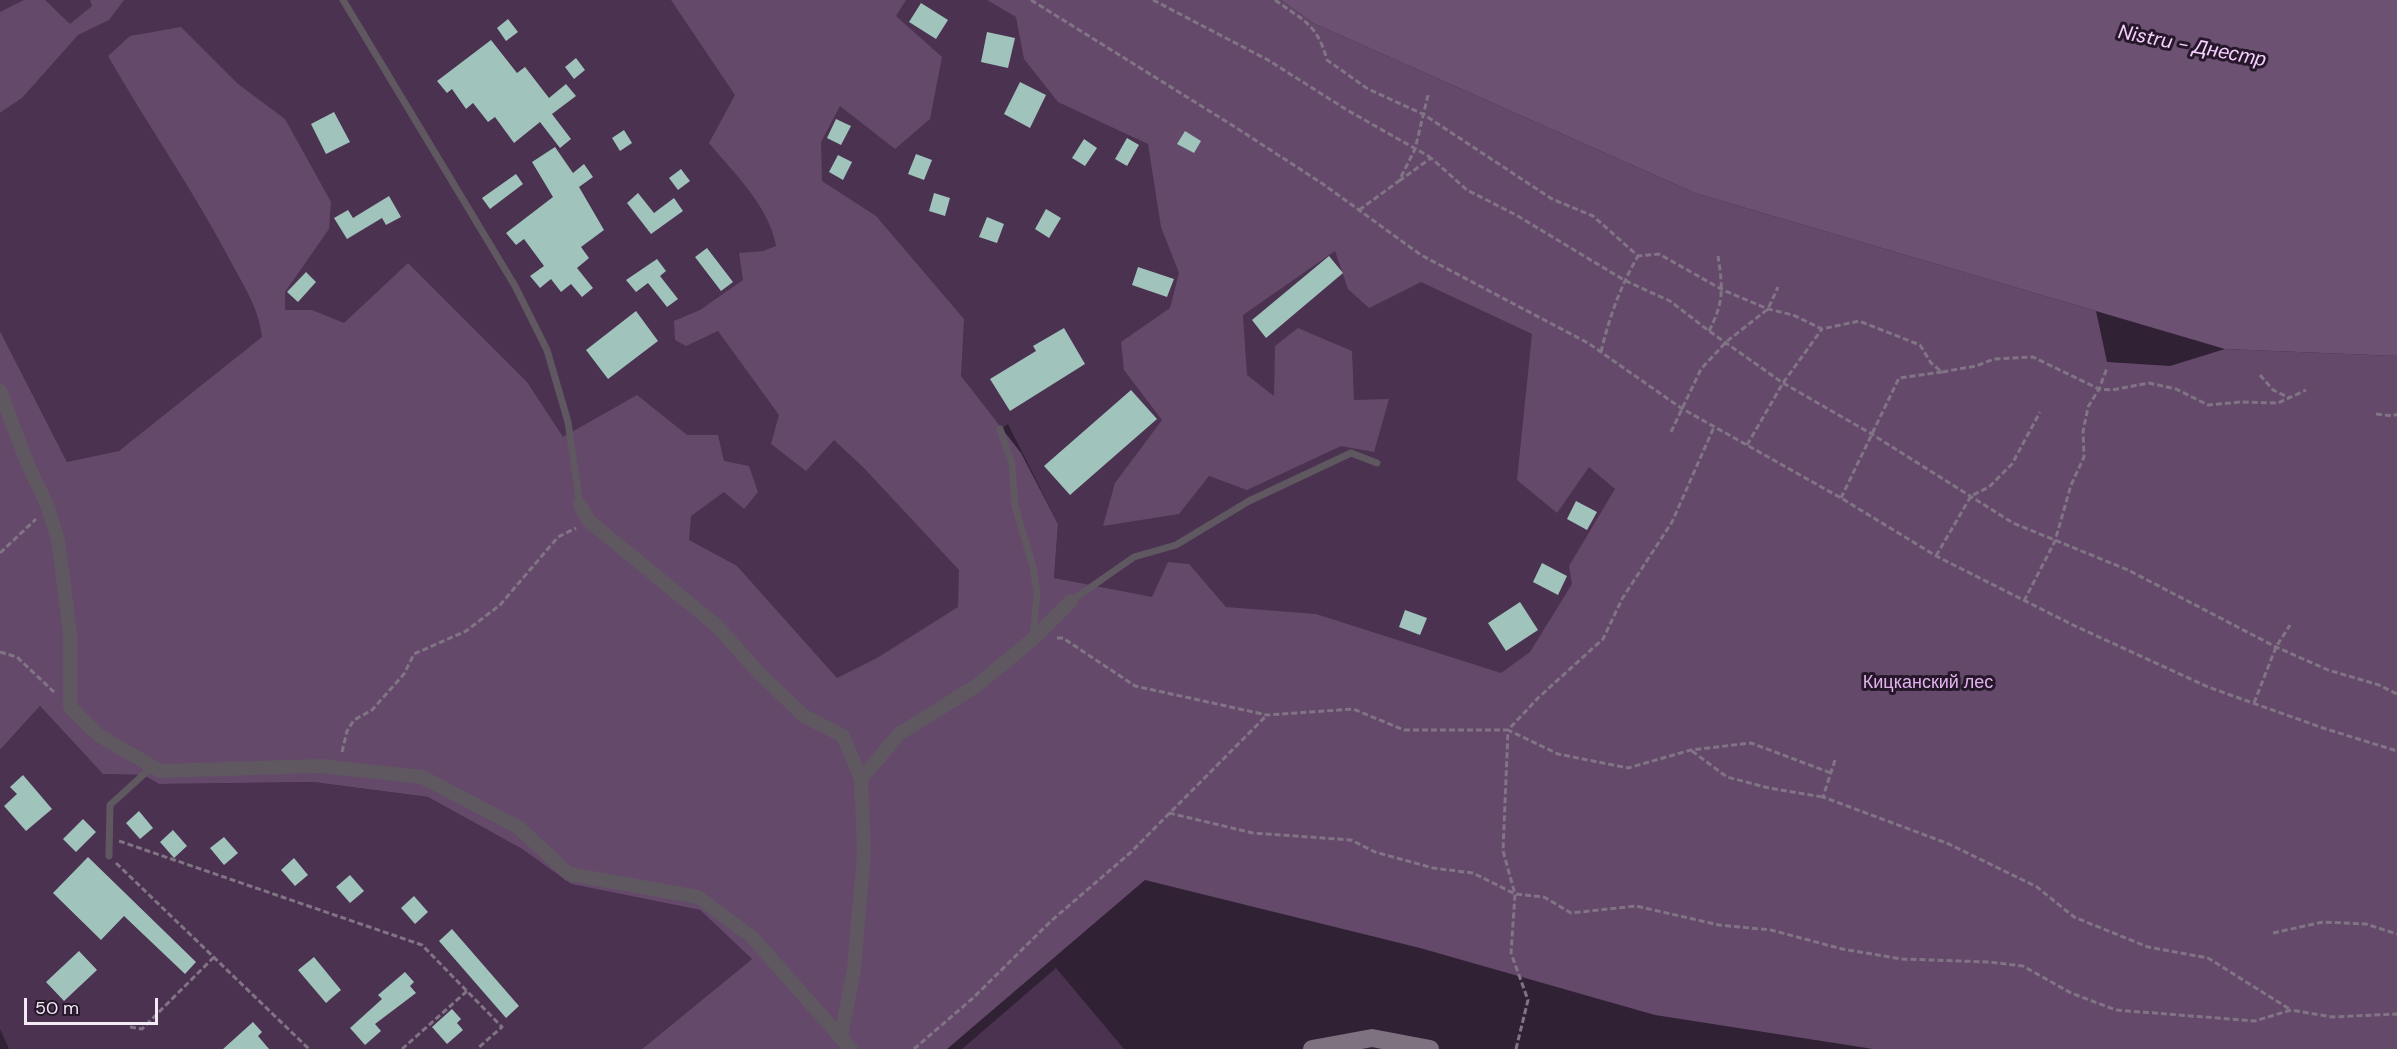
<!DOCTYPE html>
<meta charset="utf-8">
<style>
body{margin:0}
#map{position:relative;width:2397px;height:1049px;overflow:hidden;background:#302234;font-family:"DM Sans",sans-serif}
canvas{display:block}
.scale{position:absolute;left:24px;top:998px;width:134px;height:27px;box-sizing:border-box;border:3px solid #f4eaf6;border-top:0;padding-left:8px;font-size:18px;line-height:21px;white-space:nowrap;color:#f4eaf6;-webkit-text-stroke:4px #26182a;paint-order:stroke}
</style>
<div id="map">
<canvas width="2397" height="1049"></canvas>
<div class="scale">50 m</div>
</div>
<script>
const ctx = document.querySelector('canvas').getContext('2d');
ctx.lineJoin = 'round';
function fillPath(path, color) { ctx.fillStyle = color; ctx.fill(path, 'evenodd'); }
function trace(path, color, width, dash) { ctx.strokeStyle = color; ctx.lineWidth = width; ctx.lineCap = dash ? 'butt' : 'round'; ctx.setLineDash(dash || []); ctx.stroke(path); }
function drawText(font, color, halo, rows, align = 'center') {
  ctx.font = font + ' "DM Sans",sans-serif'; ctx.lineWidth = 6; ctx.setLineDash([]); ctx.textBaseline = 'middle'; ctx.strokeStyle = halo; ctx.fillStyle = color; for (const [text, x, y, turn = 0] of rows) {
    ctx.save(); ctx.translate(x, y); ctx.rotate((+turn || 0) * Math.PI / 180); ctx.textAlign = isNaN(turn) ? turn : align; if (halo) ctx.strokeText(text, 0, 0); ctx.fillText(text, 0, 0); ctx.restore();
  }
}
fillPath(new Path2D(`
 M 0,0 L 1004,0 L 1532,327 L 1676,436 L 1522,688 L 1054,578 L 1058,524 L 1008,424 L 936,472 L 1024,593 L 854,700 L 67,462 L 0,331 L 0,113 L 22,98 L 0,53 Z
 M 40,706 L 104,774 L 143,775 L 159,784 L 313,782 L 428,797 L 522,849 L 571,884 L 700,910 L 752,959 L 642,1049 L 9,1049 L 0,1029 L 0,750 Z
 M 1056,968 L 1124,1049 L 962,1049 Z`), '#4a3250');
fillPath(new Path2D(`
 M 24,0 L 45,0 L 70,24 L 92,6 L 90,0 L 124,0 L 109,20 L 78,35 L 22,98 L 0,113 L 0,12 Z
 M 671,0 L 906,0 L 896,16 L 942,57 L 930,119 L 895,149 L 840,106 L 821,142 L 822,181 L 876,216 L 964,319 L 961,376 L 1021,453 L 1058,524 L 1054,578 L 1152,597 L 1168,562 L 1189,564 L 1226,607 L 1316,614 L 1501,673 L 1530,652 L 1572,584 L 1569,566 L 1615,489 L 1589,467 L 1557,513 L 1517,480 L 1532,334 L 1421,282 L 1369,308 L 1348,289 L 1335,251 L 1243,315 L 1247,375 L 1274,396 L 1275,346 L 1298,328 L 1352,351 L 1354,400 L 1389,399 L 1374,452 L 1341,446 L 1247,490 L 1209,476 L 1179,514 L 1103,526 L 1115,483 L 1162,420 L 1124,370 L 1121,342 L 1170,308 L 1179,273 L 1161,227 L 1148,144 L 1058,102 L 1024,59 L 1016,17 L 987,0 L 1281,0 L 1313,23 L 1695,193 L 2096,311 L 2107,362 L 2170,366 L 2225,349 L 2397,356 L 2397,1049 L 1873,1049 L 1655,1015 L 1420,948 L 1145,880 L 947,1049 L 642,1049 L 752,959 L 700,910 L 571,884 L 522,849 L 428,797 L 313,782 L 159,784 L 143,775 L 103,774 L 40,706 L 0,750 L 0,331 L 67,462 L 119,451 L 262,337 C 259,309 244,286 231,262 C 194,191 148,126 108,56 L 130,36 L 181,27 L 238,84 L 285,119 L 331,202 L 329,229 L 285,292 L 285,310 L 312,310 L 344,323 L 408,263 L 527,382 L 563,437 L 637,395 L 687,435 L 718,435 L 724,461 L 749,466 L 758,492 L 744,509 L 724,492 L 691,516 L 689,540 L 737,566 L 837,678 L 877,658 L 958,607 L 959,570 L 864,468 L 834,440 L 806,471 L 771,444 L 779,415 L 718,331 L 686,346 L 675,340 L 674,321 L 700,310 L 743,280 L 739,253 L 763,251 L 776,246 C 769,206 734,173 709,143 L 735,95 Z`), '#64496b');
fillPath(new Path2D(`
 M 1281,0 L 2397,0 L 2397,356 L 2225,349 L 1695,193 L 1313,23 Z`), '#6c5173');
fillPath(new Path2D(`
 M 921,3 L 948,20 L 936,39 L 909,22 Z
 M 508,19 L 518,32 L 506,41 L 497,28 Z
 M 987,32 L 1015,38 L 1008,68 L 981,62 Z
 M 491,40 L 517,73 L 525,67 L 549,98 L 566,84 L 576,96 L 552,114 L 571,139 L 560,148 L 540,122 L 514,143 L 495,117 L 488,122 L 473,103 L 466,109 L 452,89 L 447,93 L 437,81 Z
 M 576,58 L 585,70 L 574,79 L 565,67 Z
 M 1020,82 L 1046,95 L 1030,128 L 1004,114 Z
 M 334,112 L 350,142 L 326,154 L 311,124 Z
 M 836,119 L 851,126 L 841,145 L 827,138 Z
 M 624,130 L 632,143 L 620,151 L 612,138 Z
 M 1185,131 L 1201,141 L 1194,153 L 1177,144 Z
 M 1127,138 L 1139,145 L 1127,166 L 1115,159 Z
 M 1084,139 L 1097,148 L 1085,166 L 1072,158 Z
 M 555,147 L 573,173 L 584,164 L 593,177 L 579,187 L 604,230 L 581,247 L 589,258 L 577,268 L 593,288 L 582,297 L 571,284 L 561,292 L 551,279 L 540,288 L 530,276 L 544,266 L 524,239 L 516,245 L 506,233 L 553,197 L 532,162 Z
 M 916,154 L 932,160 L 924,180 L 908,174 Z
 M 838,155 L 852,162 L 843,180 L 829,172 Z
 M 681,169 L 690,181 L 678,190 L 669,178 Z
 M 516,174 L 523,184 L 490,209 L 482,198 Z
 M 638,193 L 654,213 L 674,198 L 683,211 L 651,234 L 627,203 Z
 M 934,193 L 950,198 L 945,216 L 929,211 Z
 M 389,196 L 401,217 L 386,225 L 382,218 L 347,239 L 334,218 L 348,210 L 353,218 Z
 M 1046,209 L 1061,218 L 1049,238 L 1035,229 Z
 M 987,217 L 1004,224 L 997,243 L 979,237 Z
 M 707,248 L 733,282 L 721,291 L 695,257 Z
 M 1329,256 L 1343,273 L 1266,338 L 1252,320 Z
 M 657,259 L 666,271 L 660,276 L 678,299 L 667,307 L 648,283 L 636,292 L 626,280 Z
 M 1138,267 L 1174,279 L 1167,297 L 1132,285 Z
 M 306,272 L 316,282 L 298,302 L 287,292 Z
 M 636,311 L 658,341 L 608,379 L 586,350 Z
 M 1064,328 L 1085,364 L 1010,411 L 990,379 L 1036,351 L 1033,346 Z
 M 1131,390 L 1157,419 L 1070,495 L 1044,466 Z
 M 1576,501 L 1597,512 L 1587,530 L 1567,519 Z
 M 1542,563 L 1567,576 L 1558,595 L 1533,582 Z
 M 1520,602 L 1538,630 L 1506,651 L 1488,623 Z
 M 1405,610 L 1427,618 L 1420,635 L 1399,627 Z
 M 23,775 L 52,809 L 26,831 L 4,806 L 17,794 L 10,787 Z
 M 139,811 L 153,828 L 140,839 L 126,823 Z
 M 83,819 L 96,832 L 76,852 L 63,839 Z
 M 173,830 L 187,846 L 174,858 L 160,842 Z
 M 224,837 L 238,853 L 224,865 L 210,848 Z
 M 88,857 L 196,962 L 185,974 L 124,916 L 101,940 L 53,893 Z
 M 294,858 L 308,875 L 295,886 L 281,870 Z
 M 350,875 L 364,891 L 350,903 L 336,887 Z
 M 414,896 L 428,912 L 415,924 L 401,908 Z
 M 452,929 L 519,1006 L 506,1018 L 439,941 Z
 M 79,951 L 97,970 L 64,1001 L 46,982 Z
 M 314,957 L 341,990 L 326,1003 L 298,970 Z
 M 405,972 L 414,982 L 410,986 L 416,993 L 375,1024 L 381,1031 L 365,1045 L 350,1028 L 382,999 L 378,995 Z
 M 452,1009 L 461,1019 L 457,1023 L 463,1030 L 447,1044 L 432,1027 Z
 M 253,1022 L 262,1032 L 258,1036 L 269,1049 L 223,1049 Z`), '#a0c3bb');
trace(new Path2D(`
 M 1031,0 L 1235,127 L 1323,184 L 1421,255 L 1588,343 L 1681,408 L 1841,498 L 1936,556 L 2073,625 L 2208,687 L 2323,728 L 2397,751
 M 1153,0 L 1268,60 L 1347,110 L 1430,157
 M 1275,0 C 1304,21 1317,24 1327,60 L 1368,89 L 1423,114 L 1552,199 L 1593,216 L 1638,256 L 1659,254 L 1723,290 L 1768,309 L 1793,315 L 1822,329 L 1859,321 L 1920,345 L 1931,363 L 1942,372 L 1976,366 L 1994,359 L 2033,357 L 2099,389 L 2112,390 L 2149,383 L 2176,389 L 2208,405 L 2241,402 L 2278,403 L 2306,390
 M 1399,181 L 1431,158 L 1467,190 L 1516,215 L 1624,280 L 1670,301 L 1709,331 L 1783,383 L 1870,433 L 2013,523 L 2128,570 L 2276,647 L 2328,670 L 2379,685 L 2397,694
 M 1359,210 L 1399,181 L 1415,149 L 1428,95
 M 1709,331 C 1724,302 1723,288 1718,256
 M 1601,352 C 1609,318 1620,287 1638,256
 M 2260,375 L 2273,390 L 2290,398
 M 2376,414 L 2393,416 L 2397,414
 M 1671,432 L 1701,369 L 1726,342 L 1768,309 L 1778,287
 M 1747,445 L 1783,383 L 1822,329
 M 1841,498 L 1899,378 L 1942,372
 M 0,553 L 36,519
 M 1936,556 L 1971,496 L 1989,487 L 2012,464 L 2040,412
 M 2024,601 L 2055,541 L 2071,485 L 2084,457 L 2083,432 L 2088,407 L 2099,389 L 2107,368
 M 1057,638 L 1063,638 L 1135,686 L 1267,715 L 1353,709 L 1404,730 L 1508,730 L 1539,697 L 1603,639 L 1622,599 L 1672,522 L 1714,427
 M 0,652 L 17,657 L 54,692
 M 2254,703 L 2276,647 L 2290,625
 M 1692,751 L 1727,777 L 1769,788 L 1823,797
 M 342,752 L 347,731 L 354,720 L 372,710 L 404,674 L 414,654 L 466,631 L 500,605 L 558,537 L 576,528
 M 1835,760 L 1823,797 L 1949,844 L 2037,887 L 2074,917 L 2148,947 L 2208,958 L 2291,1010
 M 1169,813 L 1253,833 L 1351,840 L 1375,852 L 1433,868 L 1473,873 L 1515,894 L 1544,897 L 1571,913 L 1636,906 L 1719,925 L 1771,930 L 1842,949 L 1902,959 L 1989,962 L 2023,966 L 2071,993 L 2116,1010 L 2255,1021 L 2291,1010 L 2332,1017 L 2397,1014
 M 119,841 L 422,945 L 502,1027 L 477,1049
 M 116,863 L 309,1049
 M 2273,933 L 2323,922 L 2366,924 L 2397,934
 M 130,1027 L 142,1029 L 214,957
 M 402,1049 L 467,991
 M 914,1049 L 973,998 L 1051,921 L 1130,853 L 1267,715
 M 1516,1049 L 1528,1000 L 1511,953 L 1515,894 L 1503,851 L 1508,730 L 1558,754 L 1628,768 L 1691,750 L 1751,743 L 1831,773`), '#817484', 3, [6, 3]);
trace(new Path2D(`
 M 343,0 L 515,286 L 547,350 L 568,422 L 580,505
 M 1000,429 L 1012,464 L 1015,506 L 1033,567 L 1037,593 L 1033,636
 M 1071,601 L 1134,557 L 1176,545 L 1249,501 L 1351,453 L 1377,463
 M 109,856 L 110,805 L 153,766`), '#5f5861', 7);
trace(new Path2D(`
 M 0,391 L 28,465 L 48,507 L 58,540 L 70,633 L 70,707 L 97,734 L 160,771 L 320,766 L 422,777 L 518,827 L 569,874 L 698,897 L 752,937 L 851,1049
 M 580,505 L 589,521 L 717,626 L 758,672 L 804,716 L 843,736 L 861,779 L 864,853 L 854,969 L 841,1037
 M 861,779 L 899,734 L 976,686 L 1033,639 L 1071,601`), '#5f5861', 14);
trace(new Path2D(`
 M 1312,1049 L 1372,1038 L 1430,1049`), '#7e7281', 18);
drawText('18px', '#e1b3ec', '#26182a', [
 ["Кицканский лес",1928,683]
]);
drawText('italic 20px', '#f5cffe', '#26182a', [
 ["Nistru - Днестр",2192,47,11]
]);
</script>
